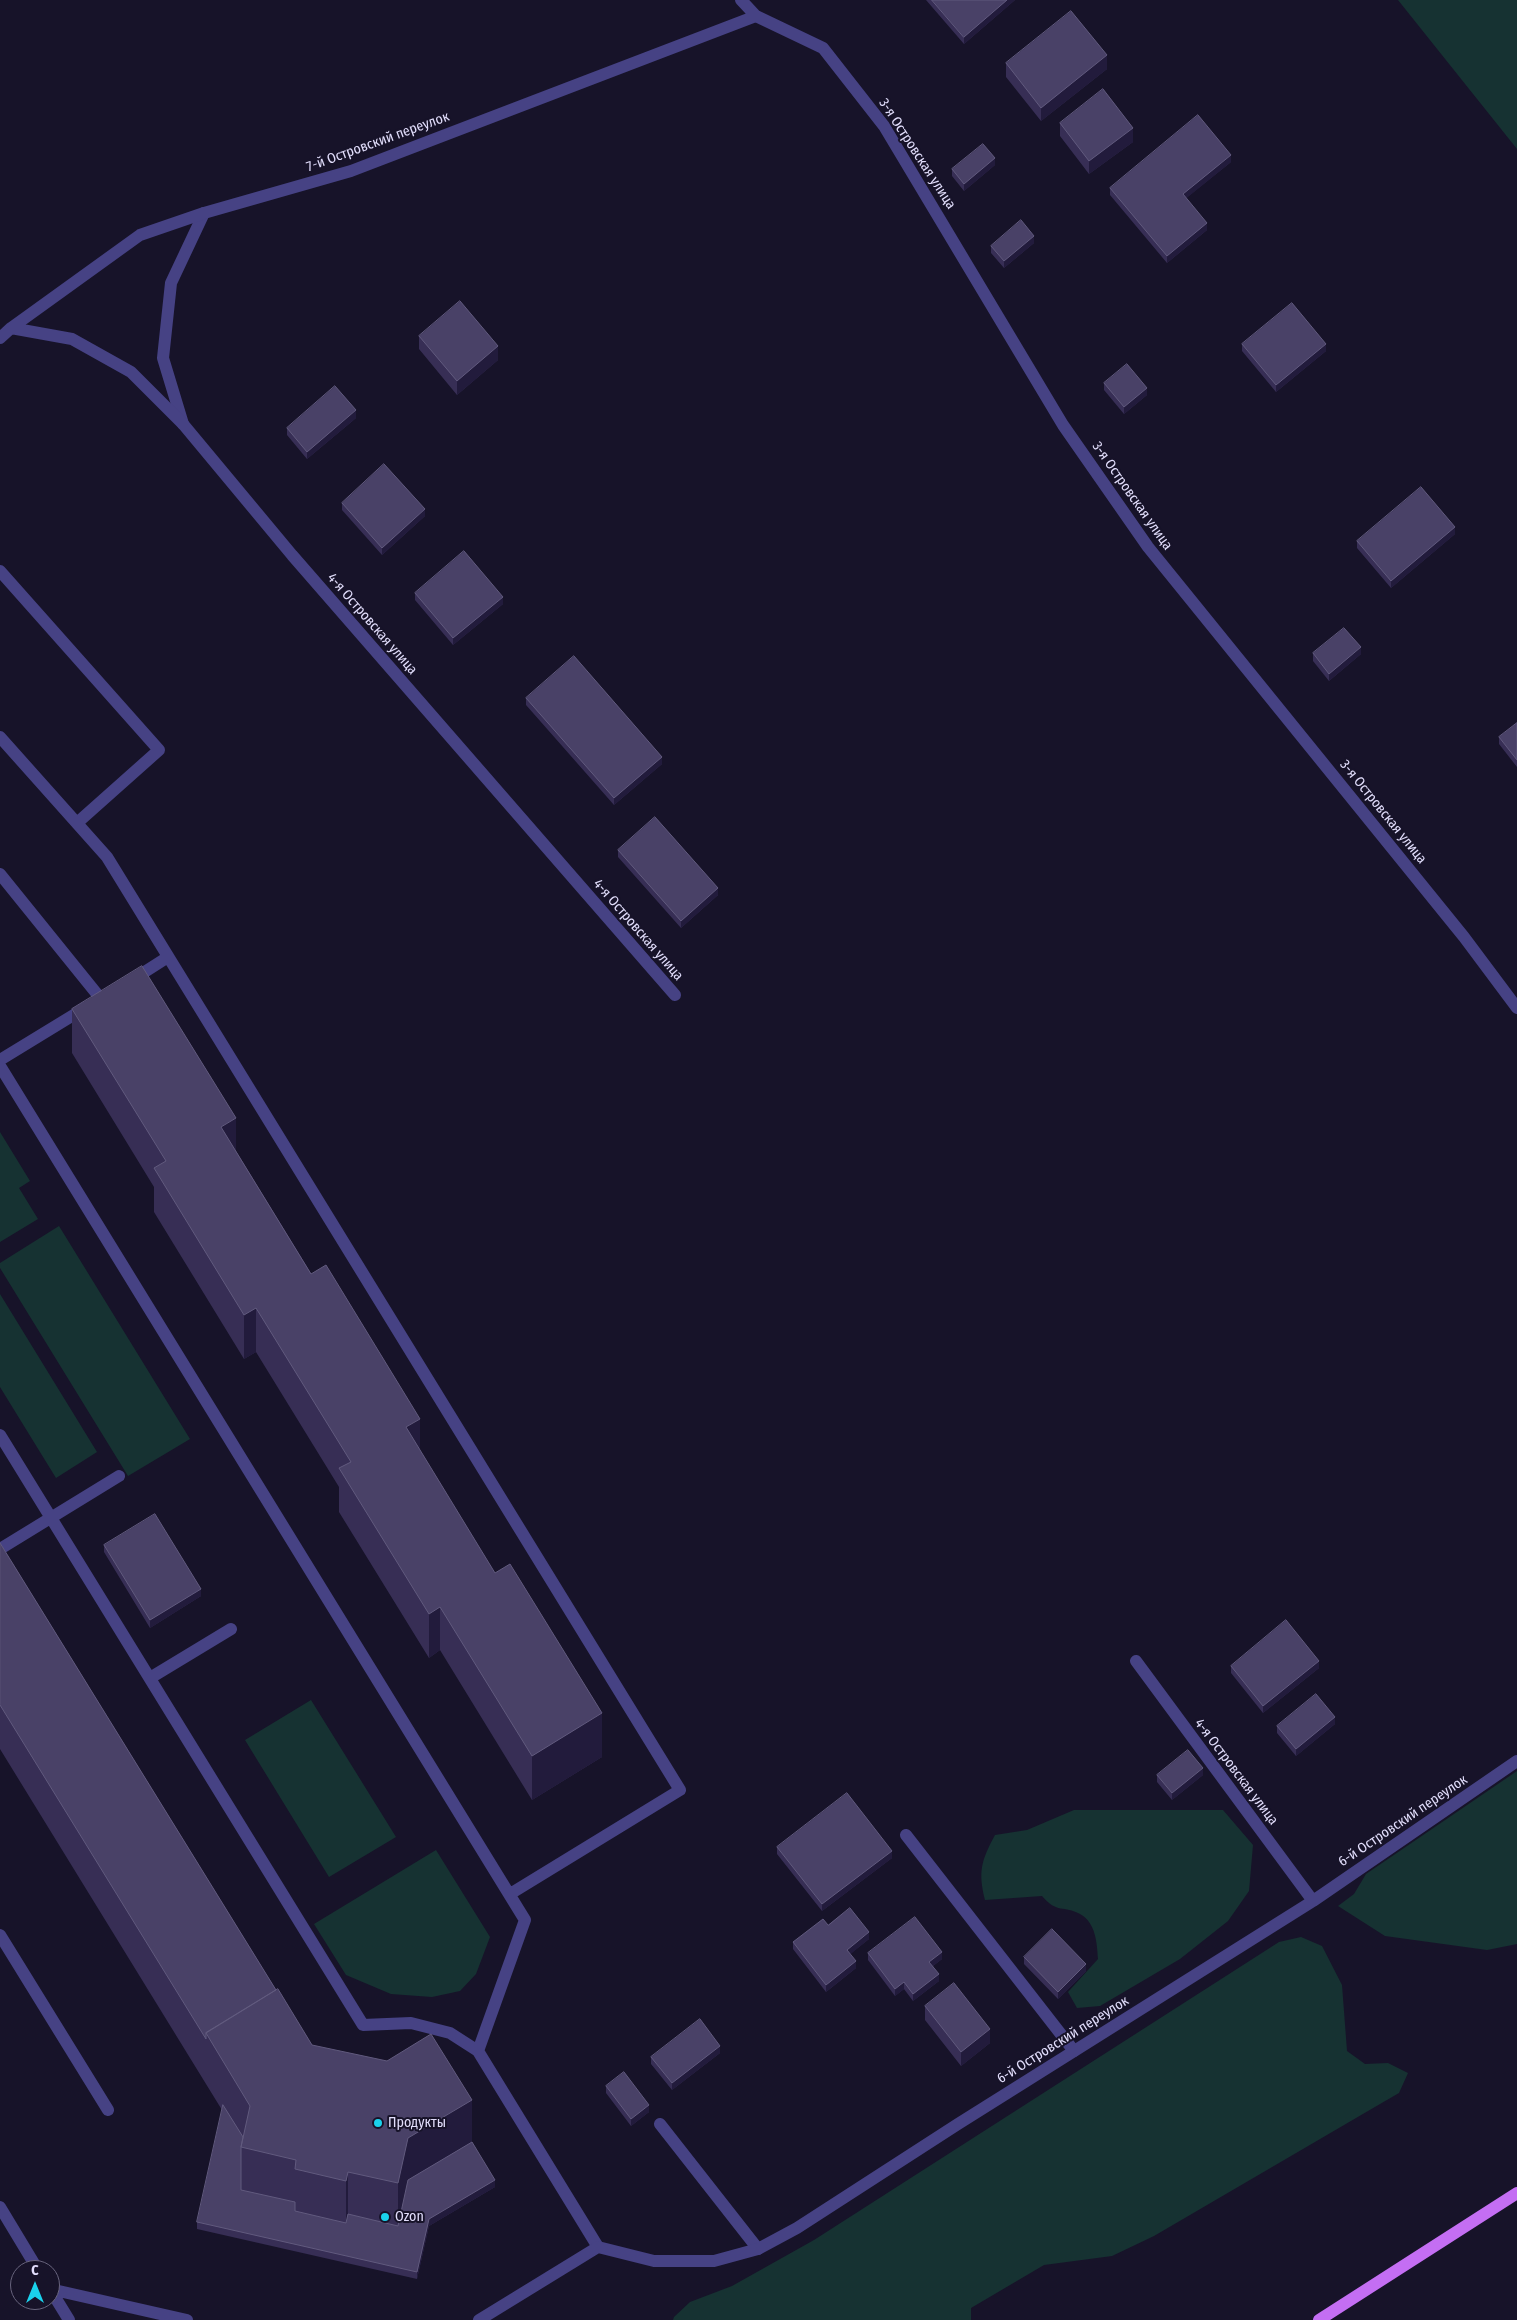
<!DOCTYPE html>
<meta charset="utf-8">
<style>
body{margin:0}
#map{position:relative;width:1517px;height:2320px;overflow:hidden;background:#171329;font-family:"Fira Sans Condensed",sans-serif}
canvas{display:block}
.north{position:absolute;left:10px;top:2260px;width:50px;height:50px;box-sizing:border-box;background:#171329;border:1px solid #68647d;border-radius:50%;rotate:0deg;font-size:14px;font-weight:700;line-height:20px;text-align:center;color:#e2defc}
.north::after{content:'';display:block;margin:auto;width:18px;height:22px;background:#1ad2ec;clip-path:polygon(50% 0,100% 100%,50% 72%,0 100%)}
</style>
<div id="map">
<canvas width="1517" height="2320"></canvas>
<div class="north">С</div>
</div>
<script>
const ctx = document.querySelector('canvas').getContext('2d');
ctx.lineJoin = 'round';
function fillPath(path, color) { ctx.fillStyle = color; ctx.fill(path, 'evenodd'); }
function trace(path, color, width, dash) { ctx.strokeStyle = color; ctx.lineWidth = width; ctx.lineCap = dash ? 'butt' : 'round'; ctx.setLineDash(dash || []); ctx.stroke(path); }
function drawText(font, color, halo, rows, align = 'center') {
  ctx.font = font + ' "Fira Sans Condensed",sans-serif'; ctx.lineWidth = 4; ctx.setLineDash([]); ctx.textBaseline = 'middle'; ctx.strokeStyle = halo; ctx.fillStyle = color; for (const [text, x, y, turn = 0] of rows) {
    ctx.save(); ctx.translate(x, y); ctx.rotate((+turn || 0) * Math.PI / 180); ctx.textAlign = isNaN(turn) ? turn : align; if (halo) ctx.strokeText(text, 0, 0); ctx.fillText(text, 0, 0); ctx.restore();
  }
}
fillPath(new Path2D(`
 M 1398,0 L 1517,0 L 1517,149 Z
 M 0,1132 L 30,1181 L 19,1188 L 38,1219 L 0,1242 Z
 M 59,1226 L 190,1439 L 128,1476 L 0,1268 L 0,1263 Z
 M 0,1294 L 97,1452 L 56,1478 L 0,1387 Z
 M 311,1700 L 396,1837 L 329,1877 L 245,1740 Z
 M 1517,1771 L 1517,1944 L 1487,1950 L 1385,1936 L 1338,1906 L 1354,1894 L 1366,1874 Z
 M 1074,1810 L 1223,1810 L 1253,1845 L 1249,1891 L 1228,1921 L 1180,1959 L 1100,2006 L 1077,2008 L 1068,1992 L 1098,1959 C 1097,1943 1096,1923 1080,1914 C 1064,1905 1057,1914 1042,1896 L 985,1900 C 978,1872 981,1861 995,1835 L 1027,1830 Z
 M 436,1850 L 490,1937 L 476,1974 L 460,1991 L 432,1997 L 391,1994 L 346,1975 L 314,1924 Z
 M 1301,1937 L 1322,1946 L 1342,1985 L 1347,2051 L 1365,2064 L 1388,2063 L 1408,2073 L 1399,2093 L 1380,2104 L 1154,2236 L 1112,2256 L 1044,2265 L 971,2308 L 971,2320 L 673,2320 L 674,2317 L 690,2302 L 732,2286 L 814,2240 L 1279,1942 Z`), '#163232');
trace(new Path2D(`
 M 183,424 L 163,358 L 171,283 L 204,213
 M 0,571 L 159,750 L 77,823
 M 0,737 L 107,857 L 680,1790 L 510,1894
 M 0,874 L 101,999
 M 132,980 L 168,957
 M 0,1060 L 85,1008
 M 0,1066 L 525,1920 L 478,2051
 M 0,1435 L 363,2025 L 411,2023 L 450,2033 L 478,2051 L 598,2247
 M 0,1549 L 119,1476
 M 150,1678 L 231,1629
 M 906,1835 L 1074,2051
 M 0,1935 L 108,2110
 M 660,2124 L 758,2249`), '#464284', 12);
trace(new Path2D(`
 M 741,0 L 756,16 L 823,48 L 884,126 L 1063,425 L 1148,547 L 1464,937 L 1517,1008
 M 11,328 L 72,339 L 131,372 L 183,424 L 292,555 L 675,995
 M 0,338 L 11,328 L 140,235 L 204,213 L 351,171 L 756,16
 M 1136,1661 L 1313,1901
 M 0,2207 L 38,2270
 M 50,2289 L 187,2320
 M 50,2289 L 69,2320
 M 479,2320 L 598,2247 L 654,2261 L 714,2261 L 758,2249 L 797,2228 L 958,2124 L 1313,1901 L 1517,1761`), '#464284', 12);
trace(new Path2D(`
 M 1319,2320 L 1517,2193`), '#c46ef3', 12);
fillPath(new Path2D(`
 M 926,0 L 1015,0 L 964,44 Z
 M 1006,63 L 1107,69 L 1041,121 L 1006,77 Z
 M 1060,123 L 1133,142 L 1089,174 L 1060,136 Z
 M 1231,162 L 1186,198 L 1207,230 L 1167,263 L 1110,195 L 1110,188 Z
 M 995,165 L 964,191 L 952,176 L 952,169 Z
 M 1034,243 L 1004,268 L 991,253 L 991,246 Z
 M 419,336 L 498,360 L 457,395 L 419,349 Z
 M 1242,344 L 1326,351 L 1276,392 L 1242,351 Z
 M 1104,383 L 1147,395 L 1124,414 L 1104,390 Z
 M 356,418 L 307,459 L 287,435 L 287,428 Z
 M 342,503 L 425,516 L 382,555 L 342,510 Z
 M 1455,534 L 1391,588 L 1357,548 L 1357,541 Z
 M 415,593 L 503,604 L 453,645 L 415,600 Z
 M 1313,653 L 1361,654 L 1329,681 L 1313,661 Z
 M 526,698 L 662,764 L 614,805 L 526,705 Z
 M 1517,723 L 1517,767 L 1499,744 L 1499,737 Z
 M 618,850 L 718,895 L 681,928 L 618,857 Z
 M 72,1009 L 236,1151 L 420,1451 L 602,1757 L 532,1800 L 440,1650 L 429,1658 L 339,1512 L 339,1487 L 256,1352 L 244,1359 L 154,1212 L 154,1187 L 72,1053 Z
 M 0,1543 L 276,1990 L 312,2045 L 472,2142 L 495,2187 L 429,2226 L 417,2279 L 197,2229 L 197,2222 L 222,2110 L 0,1749 Z
 M 104,1545 L 201,1596 L 150,1628 L 104,1552 Z
 M 1231,1666 L 1319,1668 L 1263,1713 L 1231,1673 Z
 M 1335,1724 L 1296,1756 L 1277,1733 L 1277,1726 Z
 M 1157,1775 L 1203,1775 L 1172,1800 L 1157,1782 Z
 M 777,1847 L 892,1858 L 822,1911 L 777,1854 Z
 M 828,1925 L 869,1939 L 850,1954 L 856,1968 L 826,1992 L 793,1949 L 793,1942 Z
 M 868,1953 L 942,1959 L 933,1966 L 939,1981 L 913,2001 L 904,1989 L 895,1996 L 868,1960 Z
 M 1024,1957 L 1086,1971 L 1058,1999 L 1024,1964 Z
 M 925,2006 L 990,2043 L 961,2066 L 925,2020 Z
 M 720,2053 L 672,2090 L 651,2064 L 651,2057 Z
 M 606,2086 L 649,2112 L 631,2126 L 606,2093 Z`), '#372e55');
fillPath(new Path2D(`
 M 1007,0 L 1015,0 L 964,44 L 964,37 Z
 M 1107,55 L 1107,69 L 1041,121 L 1041,108 Z
 M 1133,128 L 1133,142 L 1089,174 L 1089,161 Z
 M 1231,155 L 1231,162 L 1183,201 L 1183,194 Z
 M 995,158 L 995,165 L 964,191 L 964,184 Z
 M 1207,223 L 1207,230 L 1167,263 L 1167,256 Z
 M 1034,236 L 1034,243 L 1004,268 L 1004,261 Z
 M 1326,344 L 1326,351 L 1276,392 L 1276,385 Z
 M 498,346 L 498,360 L 457,395 L 457,381 Z
 M 1147,388 L 1147,395 L 1124,414 L 1124,407 Z
 M 356,410 L 356,418 L 307,459 L 307,452 Z
 M 425,509 L 425,516 L 382,555 L 382,548 Z
 M 1455,527 L 1455,534 L 1391,588 L 1391,581 Z
 M 503,597 L 503,604 L 453,645 L 453,638 Z
 M 1361,647 L 1361,654 L 1329,681 L 1329,674 Z
 M 662,757 L 662,764 L 614,805 L 614,798 Z
 M 718,888 L 718,895 L 681,928 L 681,921 Z
 M 236,1118 L 236,1162 L 221,1127 Z
 M 256,1308 L 256,1352 L 244,1359 L 244,1315 Z
 M 420,1419 L 420,1463 L 406,1427 Z
 M 201,1589 L 201,1596 L 150,1628 L 150,1620 Z
 M 440,1607 L 440,1650 L 429,1658 L 429,1614 Z
 M 1319,1661 L 1319,1668 L 1263,1713 L 1263,1706 Z
 M 602,1713 L 602,1757 L 532,1800 L 532,1756 Z
 M 1335,1717 L 1335,1724 L 1296,1756 L 1296,1749 Z
 M 1203,1768 L 1203,1775 L 1172,1800 L 1172,1793 Z
 M 892,1851 L 892,1858 L 822,1911 L 822,1904 Z
 M 869,1932 L 869,1939 L 847,1957 L 847,1950 Z
 M 942,1952 L 942,1959 L 929,1969 L 929,1962 Z
 M 856,1961 L 856,1968 L 826,1992 L 826,1985 Z
 M 1086,1964 L 1086,1971 L 1058,1999 L 1058,1992 Z
 M 939,1974 L 939,1981 L 913,2001 L 913,1994 Z
 M 904,1982 L 904,1989 L 895,1996 L 895,1989 Z
 M 990,2029 L 990,2043 L 961,2066 L 961,2052 Z
 M 720,2046 L 720,2053 L 672,2090 L 672,2083 Z
 M 472,2100 L 472,2149 L 398,2233 L 398,2183 L 408,2138 Z
 M 649,2105 L 649,2112 L 631,2126 L 631,2119 Z
 M 348,2172 L 348,2221 L 346,2230 L 346,2181 Z
 M 495,2180 L 495,2187 L 429,2226 L 417,2279 L 417,2272 L 429,2219 Z`), '#221b3c');
const building = new Path2D(`
 M 932,0 L 1007,0 L 964,37 Z
 M 1071,11 L 1107,55 L 1041,108 L 1006,63 Z
 M 1103,89 L 1133,128 L 1089,161 L 1060,123 Z
 M 1198,115 L 1231,155 L 1183,194 L 1207,223 L 1167,256 L 1110,188 Z
 M 983,144 L 995,158 L 964,184 L 952,169 Z
 M 1021,220 L 1034,236 L 1004,261 L 991,246 Z
 M 460,301 L 498,346 L 457,381 L 419,336 Z
 M 1292,303 L 1326,344 L 1276,385 L 1242,344 Z
 M 1127,364 L 1147,388 L 1124,407 L 1104,383 Z
 M 335,386 L 356,410 L 307,452 L 287,428 Z
 M 384,464 L 425,509 L 382,548 L 342,503 Z
 M 1421,487 L 1455,527 L 1391,581 L 1357,541 Z
 M 464,551 L 503,597 L 453,638 L 415,593 Z
 M 1344,628 L 1361,647 L 1329,674 L 1313,653 Z
 M 574,656 L 662,757 L 614,798 L 526,698 Z
 M 1517,723 L 1517,760 L 1499,737 Z
 M 655,817 L 718,888 L 681,921 L 618,850 Z
 M 142,966 L 236,1118 L 221,1127 L 311,1274 L 326,1265 L 420,1419 L 406,1427 L 495,1573 L 510,1564 L 602,1713 L 532,1756 L 440,1607 L 429,1614 L 339,1468 L 351,1462 L 256,1308 L 244,1315 L 154,1168 L 166,1161 L 72,1009 Z
 M 155,1514 L 201,1589 L 150,1620 L 104,1545 Z
 M 0,1543 L 276,1990 L 206,2033 L 206,2039 L 0,1705 Z
 M 1286,1620 L 1319,1661 L 1263,1706 L 1231,1666 Z
 M 1316,1694 L 1335,1717 L 1296,1749 L 1277,1726 Z
 M 1188,1750 L 1203,1768 L 1172,1793 L 1157,1775 Z
 M 847,1793 L 892,1851 L 822,1904 L 777,1847 Z
 M 850,1908 L 869,1932 L 847,1950 L 856,1961 L 826,1985 L 793,1942 L 823,1919 L 828,1925 Z
 M 915,1917 L 942,1952 L 929,1962 L 939,1974 L 913,1994 L 904,1982 L 895,1989 L 868,1953 Z
 M 1052,1929 L 1086,1964 L 1058,1992 L 1024,1957 Z
 M 954,1983 L 990,2029 L 961,2052 L 925,2006 Z
 M 278,1989 L 312,2045 L 387,2061 L 431,2034 L 472,2100 L 408,2138 L 398,2183 L 348,2172 L 346,2181 L 295,2169 L 296,2160 L 241,2147 L 250,2106 L 206,2033 Z
 M 700,2019 L 720,2046 L 672,2083 L 651,2057 Z
 M 624,2072 L 649,2105 L 631,2119 L 606,2086 Z
 M 223,2105 L 243,2137 L 241,2147 L 241,2190 L 295,2202 L 295,2211 L 346,2223 L 348,2214 L 398,2226 L 408,2180 L 472,2142 L 495,2180 L 429,2219 L 417,2272 L 197,2222 Z`);
fillPath(building, '#494167');
trace(building, '#615a7e', 1);
for (const [x, y, r, color] of [
 [378,2123,5,"#1ad2ec"],
 [385,2217,5,"#1ad2ec"]
]) { const dot = new Path2D(); dot.arc(x, y, r, 0, 2 * Math.PI); ctx.fillStyle = color; ctx.fill(dot); trace(dot, '#171329', 2); }
drawText('14px', '#e2defc', '#171329', [
 ["7-й Островский переулок",378,142,-20],
 ["3-я Островская улица",917,154,57],
 ["3-я Островская улица",1132,496,55],
 ["4-я Островская улица",372,624,49],
 ["3-я Островская улица",1383,812,51],
 ["4-я Островская улица",638,930,49],
 ["4-я Островская улица",1236,1772,53],
 ["6-й Островский переулок",1403,1821,-34],
 ["6-й Островский переулок",1063,2040,-32]
]);
drawText('14px', '#e2defc', '#171329', [
 ["Продукты",388,2123],
 ["Ozon",395,2217]
], 'left');
</script>
